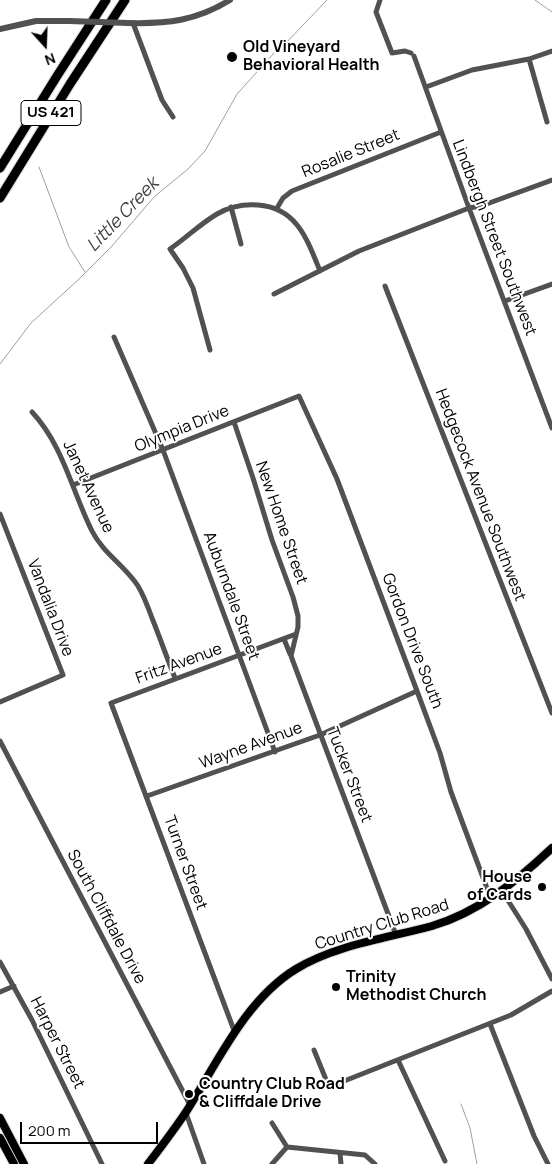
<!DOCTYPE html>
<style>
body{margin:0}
#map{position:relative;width:552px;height:1164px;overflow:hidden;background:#fff;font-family:Manrope,sans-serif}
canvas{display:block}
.north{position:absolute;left:20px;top:20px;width:50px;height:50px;-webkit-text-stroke:4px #fff;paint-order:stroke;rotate:160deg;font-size:14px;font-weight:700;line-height:20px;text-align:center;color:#000}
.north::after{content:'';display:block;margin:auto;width:18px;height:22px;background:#000;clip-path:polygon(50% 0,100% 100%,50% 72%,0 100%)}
.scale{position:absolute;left:20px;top:1122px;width:138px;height:22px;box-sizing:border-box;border:2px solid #000;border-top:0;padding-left:6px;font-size:15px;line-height:18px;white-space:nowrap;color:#000;-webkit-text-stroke:4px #fff;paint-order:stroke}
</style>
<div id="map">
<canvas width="552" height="1164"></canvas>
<div class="north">N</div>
<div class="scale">200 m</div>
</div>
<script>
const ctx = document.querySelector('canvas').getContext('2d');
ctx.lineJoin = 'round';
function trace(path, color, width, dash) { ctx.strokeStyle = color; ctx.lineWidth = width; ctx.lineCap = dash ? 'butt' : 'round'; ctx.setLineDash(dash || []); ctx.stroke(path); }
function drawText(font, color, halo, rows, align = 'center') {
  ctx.font = font + ' Manrope,sans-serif'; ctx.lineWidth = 4; ctx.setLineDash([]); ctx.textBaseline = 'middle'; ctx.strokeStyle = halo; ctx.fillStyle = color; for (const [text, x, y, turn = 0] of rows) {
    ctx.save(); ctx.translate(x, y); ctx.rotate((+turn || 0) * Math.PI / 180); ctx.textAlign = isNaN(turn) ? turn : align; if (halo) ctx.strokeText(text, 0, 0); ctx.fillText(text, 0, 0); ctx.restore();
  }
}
trace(new Path2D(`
 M 535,0 L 552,12
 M 284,45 L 327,0
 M 39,167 L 69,247 L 85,272
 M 0,364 L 31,323 L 78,280 L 112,246 L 154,197 L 188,169 L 205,151 L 237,94 L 274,53
 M 461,1104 L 470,1128 L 477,1164`), '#9f9f9f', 1);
const primary = new Path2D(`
 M 0,1118 L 24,1164
 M 0,1138 L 14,1164
 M 148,1164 C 161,1147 174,1130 186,1112 C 217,1064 245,1000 296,969 C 335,945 388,938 432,926 C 479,912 517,881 552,848`);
const motorway = new Path2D(`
 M 0,168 L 57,76 L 106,0
 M 0,198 L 70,84 L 125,0`);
trace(primary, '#dbdbdb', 10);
trace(motorway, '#dbdbdb', 11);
trace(new Path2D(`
 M 380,0 L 376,12 L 392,53 L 405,51 L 411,53
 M 133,23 L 162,100 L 173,117
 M 414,56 L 469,208 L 552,428
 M 529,59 L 547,122
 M 426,87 L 472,70 L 529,59 L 552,51
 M 231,207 L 241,244
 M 277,208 L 283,198 L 292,191 L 441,132
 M 385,286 L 552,713
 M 274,294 L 359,251 L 469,208 L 481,206 L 552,180
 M 505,301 L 552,284
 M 114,337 L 163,450 L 275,752
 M 210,350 L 193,288 L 183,268 L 170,249 C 186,238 200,224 217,214 C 229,207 244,204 258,205 C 297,208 307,239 320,271
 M 32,412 C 63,445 72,491 92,531 C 103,553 125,566 138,586 C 144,596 148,607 152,618 C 160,638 167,658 175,678
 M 234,422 L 253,478 L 272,540 L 293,597 L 298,616 L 298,627 L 291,656 L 396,935
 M 73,485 L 299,396 L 337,479 L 417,691 L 440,753 L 451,792 L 491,899
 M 0,514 L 63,675 L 0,702
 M 284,639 L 290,654
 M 0,741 L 190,1105
 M 147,796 L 320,735 L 417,691
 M 502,891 L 526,929 L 552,979
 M 0,962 L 32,1020 L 102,1164
 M 0,992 L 14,986
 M 490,1024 L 534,1136 L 548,1164
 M 235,1033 L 111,703 L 296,634
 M 314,1050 L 329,1087 L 511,1015 L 552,991
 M 398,1060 L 445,1161
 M 186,1113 L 204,1164
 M 272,1123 L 287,1147
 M 340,1153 L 341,1164
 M 272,1164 L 287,1147 L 365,1155 L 375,1164`), '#515151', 5);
trace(new Path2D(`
 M 128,23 C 167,24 196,21 230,0
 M 0,29 L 36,21 L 69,21`), '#515151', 6);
trace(primary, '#000', 8);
trace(motorway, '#000', 9);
trace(new Path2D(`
 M 69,21 L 128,23`), '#515151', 6);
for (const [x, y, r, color] of [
 [232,57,6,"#000"],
 [542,887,5,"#000"],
 [336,987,5,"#000"],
 [189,1094,5,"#000"]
]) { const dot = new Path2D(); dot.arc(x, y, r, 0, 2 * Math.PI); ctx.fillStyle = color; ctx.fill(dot); trace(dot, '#fff', 2); }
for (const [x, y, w] of [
 [51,113,60]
]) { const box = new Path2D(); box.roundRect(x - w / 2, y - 12.5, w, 25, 4); ctx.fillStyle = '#fff'; ctx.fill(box); trace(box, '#000', 1); }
drawText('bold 15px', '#000', null, [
 ["US 421",51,113]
]);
drawText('bold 16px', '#000', '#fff', [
 ["Old Vineyard",243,48],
 ["Behavioral Health",243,66],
 ["House",532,878,"right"],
 ["of Cards",532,896,"right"],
 ["Trinity",346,978],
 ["Methodist Church",346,996],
 ["Country Club Road",199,1085],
 ["& Cliffdale Drive",199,1103]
], 'left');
drawText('16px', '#000', '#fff', [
 ["Rosalie Street",351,154,-22],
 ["Lindbergh Street Southwest",494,238,69],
 ["Olympia Drive",182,429,-22],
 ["Janet Avenue",88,487,65],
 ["Hedgecock Avenue Southwest",480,495,69],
 ["New Home Street",281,523,71],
 ["Auburndale Street",231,596,70],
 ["Vandalia Drive",50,608,69],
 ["Gordon Drive South",412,641,69],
 ["Fritz Avenue",179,664,-20],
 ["Wayne Avenue",251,746,-20],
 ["Tucker Street",349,775,69],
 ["Turner Street",185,863,70],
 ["South Cliffdale Drive",106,917,62],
 ["Country Club Road",382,925,-17],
 ["Harper Street",57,1043,63]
]);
drawText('italic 18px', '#404040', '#fff', [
 ["Little Creek",123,215,-46]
]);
</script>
